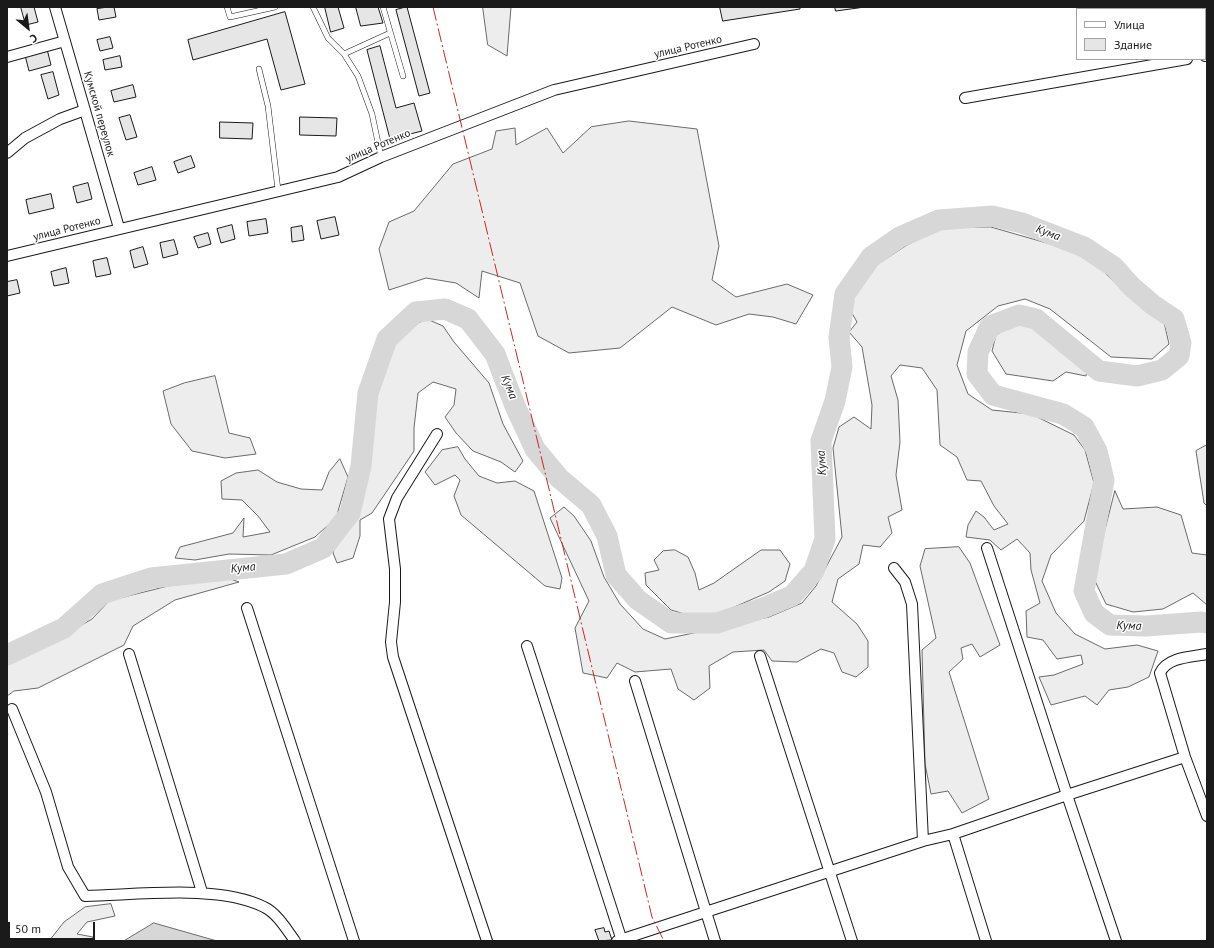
<!DOCTYPE html>
<meta charset="utf-8">
<style>
body{margin:0}
#map{position:relative;width:1214px;height:948px;overflow:hidden;background:#fff;font-family:"PT Sans",sans-serif}
canvas{display:block}
.frame{position:absolute;inset:0;border:8px solid #1a1a1a;pointer-events:none}
.legend{position:absolute;left:1076px;top:8px;width:130px;height:52px;box-sizing:border-box;background:#fff;border:1px solid #a3a3a3;margin:0;padding:5px 7px;list-style:none;font-size:12px;color:#1a1a1a}
.legend li{display:flex;align-items:center;gap:8px;height:20px}
.legend b{width:20px;border:1px solid #a3a3a3}
.north{position:absolute;left:8px;top:8px;width:40px;height:40px;-webkit-text-stroke:3px #fff;paint-order:stroke;rotate:151deg;font-size:11px;font-weight:700;line-height:16px;text-align:center;color:#1a1a1a}
.north::after{content:'';display:block;margin:auto;width:14px;height:18px;background:#1a1a1a;clip-path:polygon(50% 0,100% 100%,50% 72%,0 100%)}
.scale{position:absolute;left:8px;top:922px;width:87px;height:18px;box-sizing:border-box;border:2px solid #1a1a1a;border-top:0;padding-left:5px;font-size:12px;line-height:14px;white-space:nowrap;color:#1a1a1a;-webkit-text-stroke:3px #fff;paint-order:stroke}
</style>
<div id="map">
<canvas width="1214" height="948"></canvas>
<div class="frame"></div>
<ul class="legend">
<li><b style="height:5px;background:#fff"></b>Улица</li>
<li><b style="height:11px;background:#e6e6e6"></b>Здание</li>
</ul>
<div class="north">С</div>
<div class="scale">50 m</div>
</div>
<script>
const ctx = document.querySelector('canvas').getContext('2d');
ctx.lineJoin = 'round';
function fillPath(path, color) { ctx.fillStyle = color; ctx.fill(path, 'evenodd'); }
function trace(path, color, width, dash) { ctx.strokeStyle = color; ctx.lineWidth = width; ctx.lineCap = dash ? 'butt' : 'round'; ctx.setLineDash(dash || []); ctx.stroke(path); }
function drawText(font, color, halo, rows, align = 'center') {
  ctx.font = font + ' "PT Sans",sans-serif'; ctx.lineWidth = 3; ctx.setLineDash([]); ctx.textBaseline = 'middle'; ctx.strokeStyle = halo; ctx.fillStyle = color; for (const [text, x, y, turn = 0] of rows) {
    ctx.save(); ctx.translate(x, y); ctx.rotate((+turn || 0) * Math.PI / 180); ctx.textAlign = isNaN(turn) ? turn : align; if (halo) ctx.strokeText(text, 0, 0); ctx.fillText(text, 0, 0); ctx.restore();
  }
}
const built = new Path2D(`
 M 483,7 L 511,7 L 507,56 L 488,45 Z
 M 629,121 L 697,129 L 719,246 L 712,280 L 736,297 L 787,284 L 813,295 L 796,324 L 773,317 L 749,314 L 716,325 L 672,307 L 620,348 L 569,353 L 538,336 L 520,283 L 482,271 L 479,298 L 456,283 L 426,278 L 389,290 L 379,249 L 389,222 L 414,211 L 453,164 L 492,149 L 496,131 L 515,128 L 516,145 L 547,128 L 563,153 L 591,127 Z
 M 991,227 L 1071,250 L 1099,267 L 1125,293 L 1164,322 L 1169,344 L 1152,359 L 1111,357 L 1050,309 L 1025,299 L 998,306 L 966,331 L 957,365 L 968,394 L 992,410 L 1031,414 L 1074,435 L 1085,450 L 1094,483 L 1084,521 L 1051,555 L 1042,581 L 1056,613 L 1075,634 L 1105,649 L 1137,645 L 1158,651 L 1149,677 L 1128,687 L 1109,690 L 1097,705 L 1085,696 L 1051,705 L 1039,677 L 1054,675 L 1083,664 L 1081,655 L 1057,659 L 1043,640 L 1027,637 L 1026,611 L 1040,603 L 1031,570 L 1030,553 L 1017,539 L 1001,550 L 990,540 L 966,537 L 968,525 L 976,511 L 984,517 L 994,530 L 1008,524 L 994,506 L 981,481 L 967,480 L 957,457 L 940,445 L 937,390 L 922,368 L 900,365 L 891,376 L 898,400 L 900,442 L 896,475 L 902,510 L 888,517 L 892,533 L 880,547 L 863,545 L 859,564 L 838,579 L 832,602 L 857,624 L 868,641 L 868,667 L 856,677 L 842,672 L 834,653 L 821,649 L 797,662 L 772,661 L 764,650 L 733,652 L 709,666 L 710,688 L 694,700 L 678,689 L 671,669 L 635,672 L 617,663 L 607,678 L 583,673 L 575,628 L 589,601 L 550,518 L 564,507 L 574,516 L 591,541 L 604,577 L 620,604 L 643,629 L 665,639 L 769,617 L 802,603 L 816,586 L 842,537 L 833,448 L 839,427 L 854,417 L 871,429 L 872,405 L 862,347 L 849,332 L 857,322 L 849,308 L 855,292 L 875,266 L 907,245 L 942,228 Z
 M 427,319 L 443,326 L 454,342 L 489,383 L 503,424 L 523,461 L 515,472 L 501,462 L 473,451 L 456,433 L 445,417 L 454,405 L 456,389 L 433,382 L 418,393 L 414,428 L 414,451 L 372,513 L 360,520 L 360,536 L 353,558 L 337,563 L 333,553 L 337,539 L 355,514 L 363,482 L 372,396 L 390,344 L 407,329 Z
 M 1033,323 L 1087,371 L 1086,376 L 1066,372 L 1053,381 L 1006,374 L 992,351 L 996,335 L 1013,325 Z
 M 215,376 L 229,433 L 250,438 L 256,454 L 225,458 L 192,451 L 171,424 L 163,391 L 184,383 Z
 M 1207,445 L 1207,506 L 1204,503 L 1196,451 Z
 M 458,447 L 465,459 L 479,476 L 497,483 L 515,481 L 534,491 L 562,578 L 560,589 L 545,586 L 461,515 L 454,496 L 460,480 L 455,475 L 435,485 L 425,472 L 442,450 Z
 M 340,459 L 348,477 L 336,518 L 315,537 L 271,555 L 229,554 L 195,560 L 175,558 L 180,547 L 233,533 L 244,518 L 243,537 L 270,532 L 258,516 L 242,500 L 222,499 L 221,481 L 236,473 L 258,470 L 277,482 L 301,489 L 322,490 L 329,472 Z
 M 1115,491 L 1123,509 L 1157,507 L 1181,515 L 1192,553 L 1207,555 L 1207,605 L 1193,593 L 1163,609 L 1133,612 L 1106,604 L 1095,581 L 1100,549 Z
 M 959,547 L 970,563 L 1000,645 L 980,657 L 972,644 L 961,648 L 963,659 L 949,672 L 989,799 L 962,813 L 948,791 L 931,794 L 925,764 L 922,650 L 936,638 L 920,566 L 925,549 Z
 M 675,550 L 688,557 L 695,573 L 699,590 L 714,583 L 761,550 L 780,550 L 790,564 L 785,581 L 769,592 L 718,614 L 691,616 L 671,610 L 646,585 L 645,573 L 659,570 L 654,560 L 663,551 Z
 M 217,574 L 239,582 L 175,600 L 133,626 L 124,645 L 38,688 L 14,691 L 7,696 L 7,662 L 61,637 L 92,619 L 109,601 Z
 M 111,904 L 115,916 L 87,922 L 77,934 L 93,937 L 92,941 L 49,941 L 64,922 L 85,907 Z`);
fillPath(built, '#ededed');
trace(built, '#6a6a6a', 1);
const water = new Path2D(`
 M 154,923 L 217,941 L 124,941 Z`);
fillPath(water, '#d7d7d7');
trace(water, '#6a6a6a', 1);
trace(new Path2D(`
 M 7,655 L 64,628 L 102,594 L 151,578 L 286,564 L 323,548 L 350,513 L 361,466 L 368,393 L 387,339 L 416,312 L 445,309 L 468,319 L 495,354 L 515,406 L 535,449 L 559,478 L 591,505 L 607,536 L 616,575 L 638,600 L 671,623 L 717,623 L 763,608 L 792,596 L 814,571 L 825,539 L 821,441 L 835,401 L 842,367 L 839,337 L 845,294 L 871,257 L 900,237 L 939,220 L 992,216 L 1022,223 L 1084,247 L 1114,267 L 1131,286 L 1153,305 L 1174,319 L 1181,343 L 1179,356 L 1162,370 L 1137,376 L 1099,371 L 1036,319 L 1019,315 L 990,326 L 978,352 L 977,374 L 993,395 L 1063,414 L 1084,427 L 1097,451 L 1104,480 L 1084,591 L 1094,613 L 1110,625 L 1146,626 L 1201,622 L 1207,623`), '#d7d7d7', 21);
const building = new Path2D(`
 M 21,7 L 34,7 L 38,22 L 26,25 Z
 M 108,7 L 114,7 L 116,17 L 99,20 L 97,9 Z
 M 325,7 L 338,7 L 344,28 L 331,32 Z
 M 356,7 L 378,7 L 383,23 L 361,26 Z
 M 407,7 L 430,93 L 419,96 L 396,10 Z
 M 720,7 L 800,7 L 800,9 L 723,21 Z
 M 835,7 L 865,7 L 836,11 Z
 M 285,12 L 305,84 L 281,90 L 267,39 L 193,60 L 188,40 Z
 M 110,37 L 113,48 L 100,51 L 97,40 Z
 M 380,46 L 396,108 L 414,103 L 422,131 L 390,139 L 367,50 Z
 M 47,49 L 51,65 L 29,71 L 25,55 Z
 M 120,56 L 122,67 L 105,70 L 103,60 Z
 M 53,72 L 59,95 L 48,99 L 41,75 Z
 M 133,85 L 136,97 L 114,102 L 111,91 Z
 M 130,115 L 137,137 L 126,140 L 119,118 Z
 M 300,117 L 337,118 L 336,136 L 300,135 Z
 M 220,122 L 253,123 L 252,139 L 220,138 Z
 M 191,156 L 195,167 L 178,173 L 174,162 Z
 M 152,167 L 156,180 L 138,185 L 134,173 Z
 M 88,183 L 92,199 L 77,203 L 73,187 Z
 M 51,194 L 54,208 L 29,214 L 26,200 Z
 M 335,217 L 339,235 L 321,239 L 317,221 Z
 M 266,219 L 268,233 L 249,236 L 247,222 Z
 M 232,225 L 235,239 L 221,243 L 217,229 Z
 M 302,226 L 304,240 L 292,242 L 291,228 Z
 M 208,233 L 211,244 L 198,248 L 194,237 Z
 M 174,240 L 178,254 L 163,258 L 160,243 Z
 M 143,247 L 148,264 L 134,268 L 130,251 Z
 M 107,258 L 111,274 L 96,277 L 93,261 Z
 M 66,268 L 69,283 L 54,286 L 51,272 Z
 M 17,280 L 20,293 L 7,296 L 7,282 Z
 M 604,928 L 605,932 L 609,931 L 612,940 L 599,941 L 595,930 Z`);
fillPath(building, '#e6e6e6');
trace(building, '#1a1a1a', 1);
const service = new Path2D(`
 M 227,7 L 230,17 L 275,7
 M 313,7 L 328,38 L 344,54 L 358,76 L 372,114 L 381,157
 M 383,7 L 403,76
 M 344,54 L 390,33
 M 259,69 L 268,106 L 278,190`);
const minor = new Path2D(`
 M 55,7 L 119,228
 M 1205,56 L 1207,55
 M 7,57 L 65,41
 M 965,98 L 1187,59
 M 7,153 L 25,138 L 60,119 L 85,110
 M 7,256 L 338,177 L 381,157 L 554,90 L 754,44
 M 437,434 L 397,498 L 389,519 L 395,569 L 395,602 L 391,642 L 393,657 L 487,941
 M 987,548 L 1067,795 L 1116,941
 M 894,568 L 905,582 L 912,604 L 923,841
 M 247,608 L 354,941
 M 527,646 L 622,941
 M 129,654 L 202,892
 M 1207,654 C 1191,657 1167,657 1160,673 L 1185,757 L 1207,816
 M 760,656 L 852,941
 M 635,681 L 715,941
 M 12,709 L 46,792 L 68,867 L 85,896 C 137,895 219,884 264,907 C 277,913 287,930 295,941
 M 953,834 L 986,941
 M 617,941 L 923,841 L 953,834 L 1067,795 L 1185,757`);
trace(service, '#1a1a1a', 6);
trace(minor, '#1a1a1a', 12);
trace(service, '#fff', 5);
trace(minor, '#fff', 10);
trace(new Path2D(`
 M 433,7 L 652,917 L 664,941`), '#c62828', 1, [14, 3, 2, 3]);
drawText('11px', '#1a1a1a', '#fff', [
 ["улица Ротенко",688,47,-13],
 ["Кумской переулок",99,114,74],
 ["улица Ротенко",378,146,-23],
 ["улица Ротенко",67,229,-14]
]);
drawText('italic 12px', '#1a1a1a', '#fff', [
 ["Кума",1048,233,21],
 ["Кума",509,387,68],
 ["Кума",822,463,-93],
 ["Кума",243,568,-6],
 ["Кума",1129,626,2]
]);
</script>
